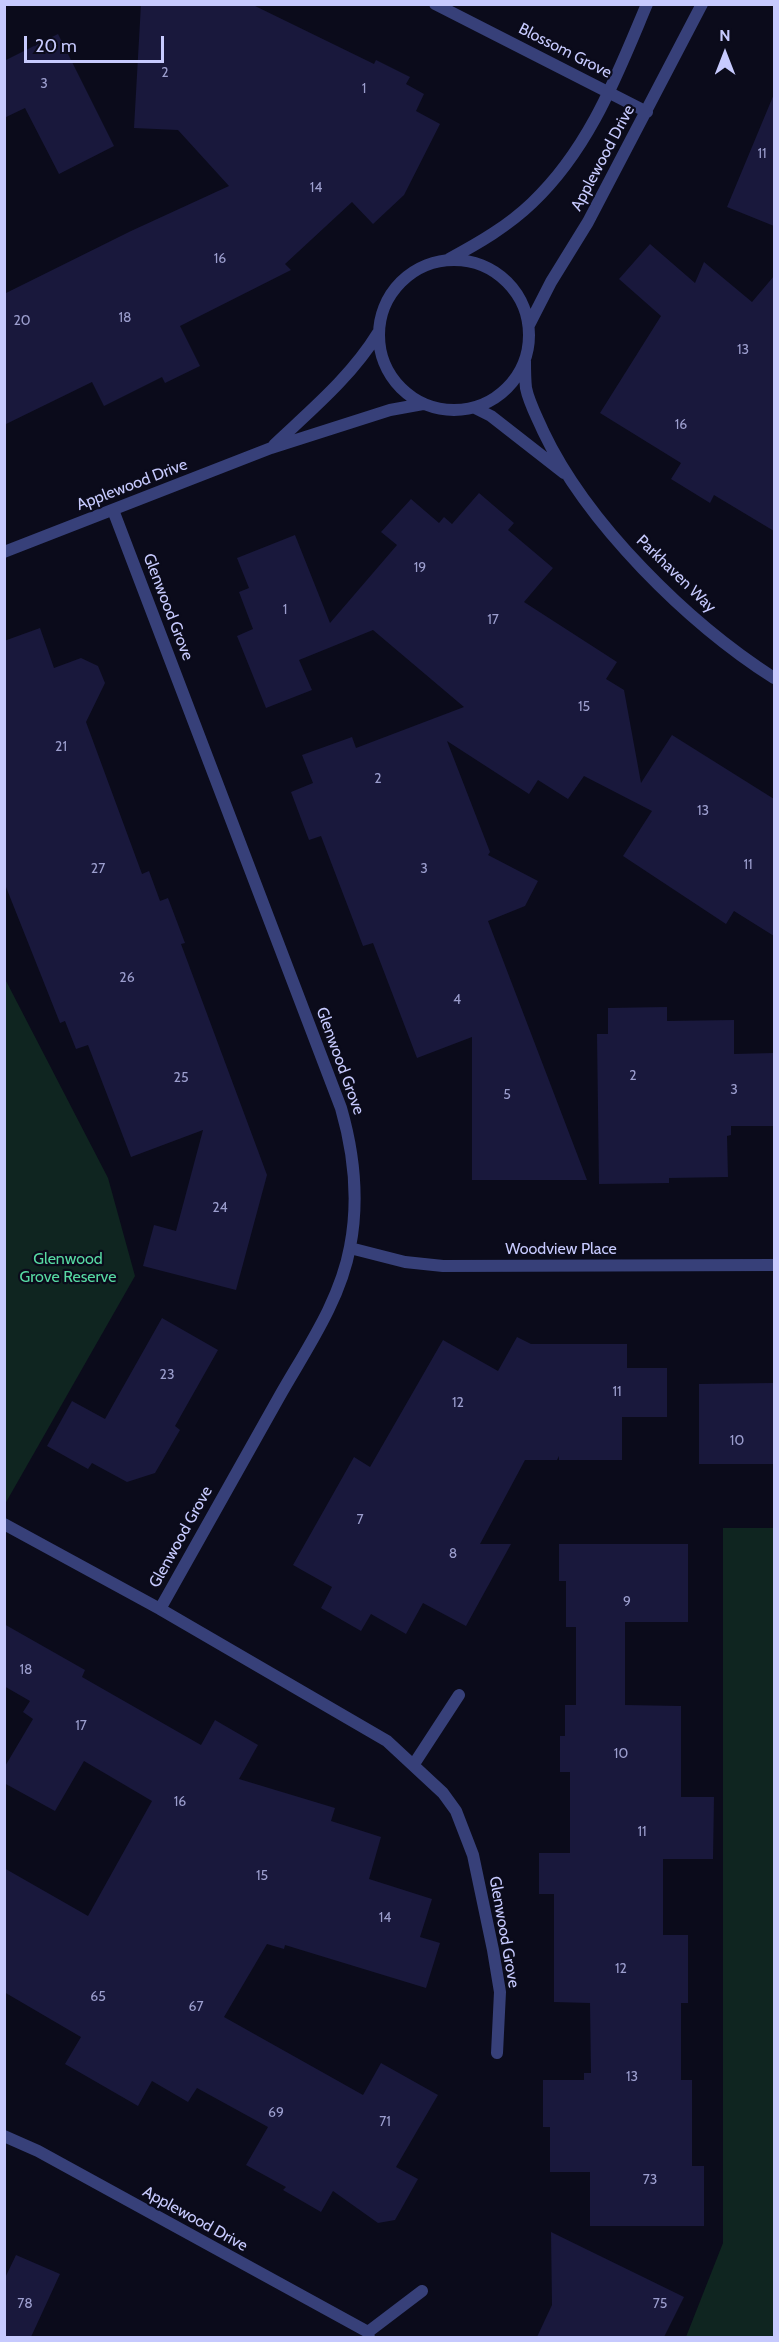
<!DOCTYPE html>
<style>
body{margin:0}
#map{position:relative;width:779px;height:2342px;overflow:hidden;background:#0b0b1b;font-family:Cabin,sans-serif}
canvas{display:block}
.frame{position:absolute;inset:0;border:6px solid #c7cafe;pointer-events:none}
.north{position:absolute;left:695px;top:24px;width:60px;height:60px;-webkit-text-stroke:4px #0b0b1b;paint-order:stroke;rotate:0deg;font-size:16px;font-weight:700;line-height:24px;text-align:center;color:#c7cafe}
.north::after{content:'';display:block;margin:auto;width:21px;height:27px;background:#c7cafe;clip-path:polygon(50% 0,100% 100%,50% 72%,0 100%)}
.scale{position:absolute;left:24px;top:36px;width:140px;height:27px;box-sizing:border-box;border:3px solid #c7cafe;border-top:0;padding-left:8px;font-size:18px;line-height:21px;white-space:nowrap;color:#c7cafe;-webkit-text-stroke:4px #0b0b1b;paint-order:stroke}
</style>
<div id="map">
<canvas width="779" height="2342"></canvas>
<div class="frame"></div>
<div class="north">N</div>
<div class="scale">20 m</div>
</div>
<script>
const ctx = document.querySelector('canvas').getContext('2d');
ctx.lineJoin = 'round';
function fillPath(path, color) { ctx.fillStyle = color; ctx.fill(path, 'evenodd'); }
function trace(path, color, width, dash) { ctx.strokeStyle = color; ctx.lineWidth = width; ctx.lineCap = dash ? 'butt' : 'round'; ctx.setLineDash(dash || []); ctx.stroke(path); }
function drawText(font, color, halo, rows, align = 'center') {
  ctx.font = font + ' Cabin,sans-serif'; ctx.lineWidth = 4.5; ctx.setLineDash([]); ctx.textBaseline = 'middle'; ctx.strokeStyle = halo; ctx.fillStyle = color; for (const [text, x, y, turn = 0] of rows) {
    ctx.save(); ctx.translate(x, y); ctx.rotate((+turn || 0) * Math.PI / 180); ctx.textAlign = isNaN(turn) ? turn : align; if (halo) ctx.strokeText(text, 0, 0); ctx.fillText(text, 0, 0); ctx.restore();
  }
}
fillPath(new Path2D(`
 M 5,979 L 108,1178 L 135,1276 L 5,1504 Z
 M 723,1528 L 774,1528 L 774,2337 L 686,2337 L 723,2243 Z`), '#0f2520');
fillPath(new Path2D(`
 M 141,4 L 251,4 L 374,64 L 376,60 L 410,77 L 406,84 L 424,94 L 416,111 L 440,124 L 404,195 L 373,224 L 352,202 L 285,264 L 291,270 L 180,326 L 200,366 L 165,383 L 162,377 L 104,406 L 92,382 L 4,425 L 4,294 L 131,231 L 229,186 L 178,130 L 134,128 Z
 M 58,34 L 114,146 L 59,174 L 25,108 L 4,118 L 4,61 Z
 M 774,94 L 774,226 L 727,207 Z
 M 650,244 L 695,283 L 704,262 L 752,302 L 774,276 L 774,531 L 714,495 L 710,503 L 671,479 L 681,463 L 600,413 L 661,316 L 619,279 Z
 M 479,493 L 514,523 L 508,530 L 553,568 L 524,602 L 617,662 L 606,679 L 624,690 L 641,783 L 672,735 L 774,799 L 774,936 L 734,911 L 726,924 L 623,856 L 652,811 L 584,776 L 568,799 L 538,780 L 529,794 L 447,741 L 490,852 L 488,855 L 538,881 L 525,906 L 488,921 L 587,1180 L 472,1180 L 472,1037 L 417,1058 L 373,943 L 363,946 L 321,836 L 309,840 L 291,792 L 313,783 L 302,755 L 352,737 L 356,748 L 464,707 L 373,630 L 299,660 L 312,690 L 266,708 L 237,636 L 253,629 L 239,592 L 249,588 L 237,558 L 295,535 L 330,623 L 397,545 L 381,532 L 411,499 L 439,523 L 444,517 L 452,524 Z
 M 40,628 L 54,668 L 81,658 L 98,666 L 105,683 L 86,722 L 142,874 L 149,871 L 160,901 L 168,898 L 185,943 L 181,944 L 267,1175 L 236,1290 L 143,1266 L 154,1225 L 176,1231 L 203,1130 L 131,1157 L 88,1045 L 76,1049 L 65,1021 L 60,1023 L 4,882 L 4,641 Z
 M 667,1007 L 667,1021 L 734,1020 L 734,1054 L 774,1053 L 774,1126 L 731,1126 L 731,1135 L 727,1136 L 728,1177 L 669,1178 L 669,1183 L 599,1184 L 597,1034 L 608,1034 L 608,1008 Z
 M 162,1318 L 218,1350 L 175,1426 L 180,1430 L 155,1473 L 127,1482 L 92,1463 L 88,1469 L 47,1446 L 72,1401 L 105,1419 Z
 M 517,1337 L 531,1344 L 627,1344 L 627,1368 L 667,1368 L 667,1417 L 622,1417 L 622,1460 L 559,1460 L 559,1456 L 557,1460 L 525,1460 L 480,1544 L 511,1544 L 466,1626 L 423,1603 L 406,1634 L 371,1614 L 361,1631 L 321,1608 L 332,1587 L 293,1565 L 354,1457 L 370,1467 L 443,1340 L 498,1371 Z
 M 774,1383 L 774,1464 L 699,1464 L 699,1384 Z
 M 559,1544 L 688,1544 L 688,1622 L 625,1622 L 625,1705 L 681,1706 L 681,1797 L 714,1797 L 713,1859 L 663,1859 L 663,1935 L 688,1935 L 688,2003 L 681,2003 L 681,2080 L 692,2080 L 692,2166 L 704,2166 L 704,2226 L 590,2226 L 590,2172 L 550,2172 L 550,2127 L 543,2127 L 543,2080 L 584,2080 L 584,2073 L 591,2073 L 590,2003 L 554,2002 L 554,1894 L 539,1894 L 539,1853 L 570,1853 L 570,1772 L 560,1772 L 560,1736 L 565,1736 L 565,1705 L 576,1705 L 576,1627 L 566,1627 L 566,1581 L 559,1581 Z
 M 4,1624 L 85,1670 L 82,1677 L 201,1745 L 215,1720 L 258,1745 L 239,1779 L 335,1808 L 331,1821 L 381,1837 L 369,1879 L 432,1899 L 420,1937 L 440,1943 L 426,1988 L 285,1945 L 284,1949 L 267,1944 L 224,2017 L 363,2095 L 381,2063 L 438,2095 L 396,2167 L 418,2179 L 395,2220 L 378,2223 L 333,2191 L 321,2212 L 283,2190 L 286,2187 L 246,2165 L 268,2127 L 197,2088 L 188,2102 L 152,2081 L 138,2106 L 86,2076 L 65,2064 L 81,2037 L 4,1992 L 4,1868 L 88,1916 L 152,1801 L 84,1761 L 55,1811 L 4,1783 L 4,1768 L 33,1719 L 23,1712 L 30,1701 L 4,1686 Z
 M 551,2232 L 684,2297 L 664,2337 L 537,2337 L 552,2305 Z
 M 16,2255 L 60,2274 L 31,2337 L 4,2337 L 4,2280 Z`), '#19183c');
trace(new Path2D(`
 M 435,4 L 647,112
 M 449,259 C 479,243 508,226 532,203 C 590,148 617,75 647,4
 M379 335a75 75 0 1 1 150 0a75 75 0 1 1-150 0Z
 M 529,325 L 551,282 L 588,222 L 702,4
 M 525,361 C 525,370 525,379 526,388 C 529,403 537,417 543,431 C 587,524 688,623 774,678
 M 475,408 L 491,416 L 564,473
 M 274,445 C 311,410 351,377 378,333
 M 113,510 L 341,1108 C 354,1153 359,1201 350,1247 C 340,1302 305,1351 278,1399 C 239,1469 199,1539 160,1609
 M 4,552 L 271,448 L 390,410 L 423,404
 M 350,1248 L 405,1262 L 443,1266 L 774,1265
 M 4,1524 L 160,1609 L 387,1741 L 443,1793 L 456,1811 L 473,1855 L 493,1950 L 500,1992 L 497,2053
 M 414,1764 L 459,1695
 M 4,2136 L 38,2151 L 368,2332
 M 369,2338 L 368,2332 L 422,2291`), '#374079', 12);
drawText('14px', '#9c9ece', null, [
 ["2",165,73],
 ["3",44,84],
 ["1",364,89],
 ["11",762,154],
 ["14",316,188],
 ["16",220,259],
 ["18",125,318],
 ["20",22,321],
 ["13",743,350],
 ["16",681,425],
 ["19",420,568],
 ["1",285,610],
 ["17",493,620],
 ["15",584,707],
 ["21",61,747],
 ["2",378,779],
 ["13",703,811],
 ["11",748,865],
 ["27",98,869],
 ["3",424,869],
 ["26",127,978],
 ["4",457,1000],
 ["2",633,1076],
 ["25",181,1078],
 ["3",734,1090],
 ["5",507,1095],
 ["24",220,1208],
 ["23",167,1375],
 ["11",617,1392],
 ["12",458,1403],
 ["10",737,1441],
 ["7",360,1520],
 ["8",453,1554],
 ["9",627,1602],
 ["18",26,1670],
 ["17",81,1726],
 ["10",621,1754],
 ["16",180,1802],
 ["11",642,1832],
 ["15",262,1876],
 ["14",385,1918],
 ["12",621,1969],
 ["65",98,1997],
 ["67",196,2007],
 ["13",632,2077],
 ["69",276,2113],
 ["71",385,2122],
 ["73",650,2180],
 ["78",25,2304],
 ["75",660,2304]
]);
drawText('16px', '#c7cafe', '#0b0b1b', [
 ["Blossom Grove",565,51,27],
 ["Applewood Drive",603,158,-62],
 ["Applewood Drive",132,485,-21],
 ["Parkhaven Way",676,574,44],
 ["Glenwood Grove",168,607,69],
 ["Glenwood Grove",340,1061,70],
 ["Woodview Place",561,1249],
 ["Glenwood Grove",181,1537,-61],
 ["Glenwood Grove",504,1932,80],
 ["Applewood Drive",195,2219,29]
]);
drawText('16px', '#57daa3', '#0b0b1b', [
 ["Glenwood",68,1259],
 ["Grove Reserve",68,1277]
]);
</script>
